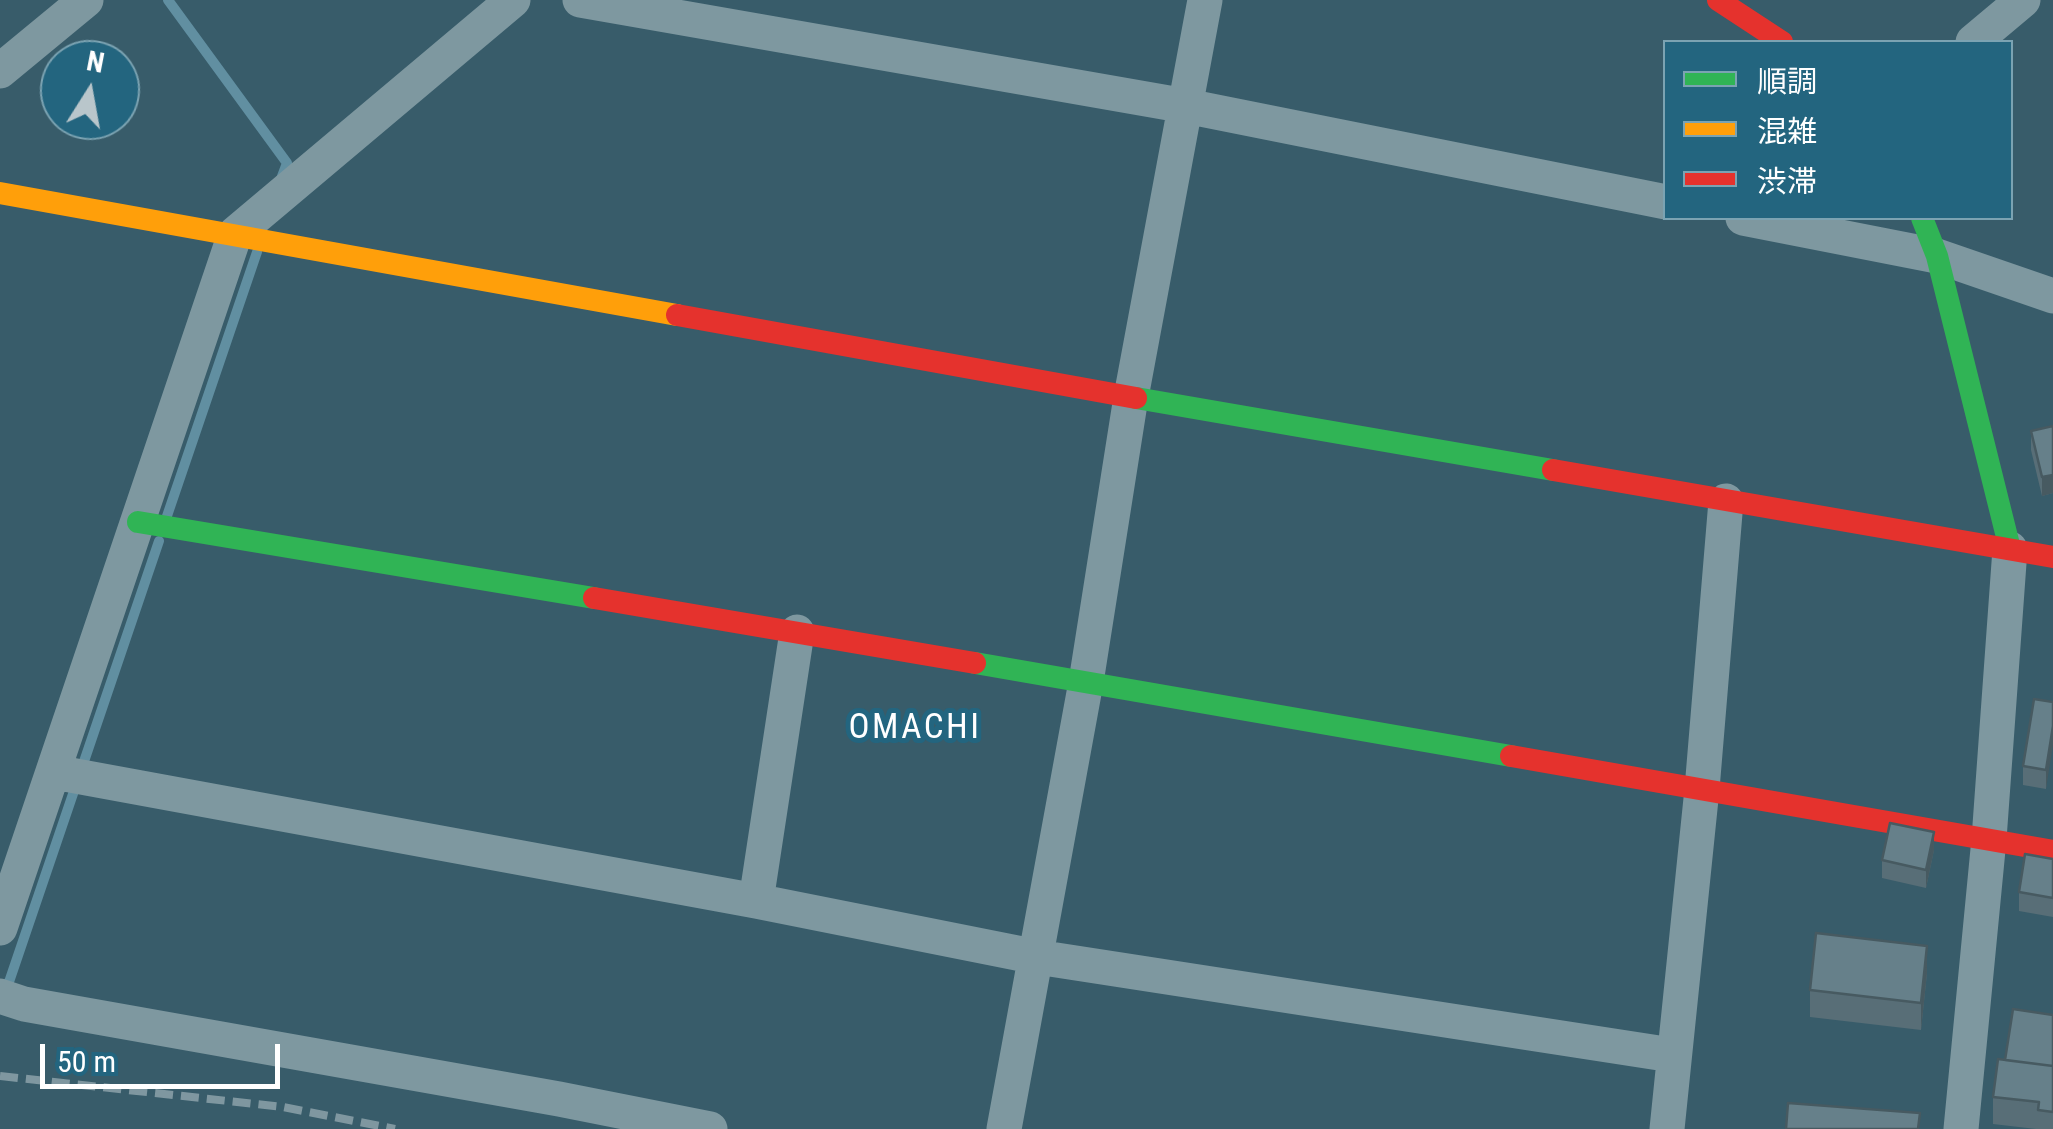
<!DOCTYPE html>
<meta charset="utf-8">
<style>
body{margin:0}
#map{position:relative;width:2053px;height:1129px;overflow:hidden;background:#385c6a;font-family:"Roboto Condensed","Noto Sans JP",sans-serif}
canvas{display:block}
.legend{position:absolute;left:1663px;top:40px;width:350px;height:180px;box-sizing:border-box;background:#23657f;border:2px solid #7ba3b2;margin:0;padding:12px 18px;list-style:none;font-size:30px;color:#fff}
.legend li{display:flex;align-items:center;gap:20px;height:50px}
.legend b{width:50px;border:2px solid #7ba3b2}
.north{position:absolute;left:40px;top:40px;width:100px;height:100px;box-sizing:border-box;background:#23657f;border:2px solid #7ba3b2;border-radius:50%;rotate:11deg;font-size:28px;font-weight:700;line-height:40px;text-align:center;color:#fff}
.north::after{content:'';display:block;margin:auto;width:35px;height:45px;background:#b9c6cb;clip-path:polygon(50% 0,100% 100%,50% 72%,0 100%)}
.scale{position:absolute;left:40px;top:1044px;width:240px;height:45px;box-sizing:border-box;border:5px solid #fff;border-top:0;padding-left:12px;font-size:30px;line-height:35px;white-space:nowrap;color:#fff;-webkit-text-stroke:8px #23657f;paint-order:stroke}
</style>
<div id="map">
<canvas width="2053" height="1129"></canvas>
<ul class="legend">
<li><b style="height:12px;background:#30b455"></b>順調</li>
<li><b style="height:12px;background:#ff9f0a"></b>混雑</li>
<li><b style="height:12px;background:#e5322d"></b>渋滞</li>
</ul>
<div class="north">N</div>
<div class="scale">50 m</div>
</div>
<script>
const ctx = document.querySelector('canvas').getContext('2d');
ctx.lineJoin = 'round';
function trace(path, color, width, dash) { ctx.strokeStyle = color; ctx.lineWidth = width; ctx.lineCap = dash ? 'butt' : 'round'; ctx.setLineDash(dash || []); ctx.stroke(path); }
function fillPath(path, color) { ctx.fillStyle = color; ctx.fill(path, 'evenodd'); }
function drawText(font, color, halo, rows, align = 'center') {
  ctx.font = font + ' "Roboto Condensed",sans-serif'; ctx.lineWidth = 10; ctx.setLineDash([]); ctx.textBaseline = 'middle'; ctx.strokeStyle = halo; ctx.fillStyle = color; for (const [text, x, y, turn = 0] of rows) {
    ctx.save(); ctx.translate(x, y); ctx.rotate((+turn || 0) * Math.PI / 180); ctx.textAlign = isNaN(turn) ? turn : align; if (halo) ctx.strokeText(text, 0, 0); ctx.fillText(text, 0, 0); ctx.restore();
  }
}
trace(new Path2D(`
 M 168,0 L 287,163 L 281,179
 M 167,516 L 257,252
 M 0,988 L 9,982 L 159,541`), '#618fa1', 10);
trace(new Path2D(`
 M 580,0 L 1186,106 L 1666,202
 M 1973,42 L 2023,0
 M 0,71 L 86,0
 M 1743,218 L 1937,256 L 2053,296
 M 54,772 L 756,901 L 1037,957 L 1672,1055
 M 756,901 L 797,632
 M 0,928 L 235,234 L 513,0
 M 0,996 L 24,1004 L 559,1099 L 710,1129
 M 1004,1129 L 1086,682 L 1131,397 L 1205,0
 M 1667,1129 L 1702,789 L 1726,501
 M 1961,1129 L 1989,839 L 2010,549`), '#7e98a0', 35);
trace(new Path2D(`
 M 1922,218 L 1937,256 L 2010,549
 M 1136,398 L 1553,470
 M 138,522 L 594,598
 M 975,663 L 1511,756`), '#30b455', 22);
trace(new Path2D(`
 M 0,193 L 677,315`), '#ff9f0a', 22);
trace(new Path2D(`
 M 1718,0 L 1782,42
 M 677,315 L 1136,398
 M 1553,470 L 2053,557
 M 594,598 L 975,663
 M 1511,756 L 2053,851`), '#e5322d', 22);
trace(new Path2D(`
 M 0,1076 L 283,1107 L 395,1129`), '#7f97a0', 8, [18, 8]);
fillPath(new Path2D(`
 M 2053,426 L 2053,493 L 2042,496 L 2031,450 L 2031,431 Z
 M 2053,702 L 2046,789 L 2023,785 L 2023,766 Z
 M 1934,850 L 1926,888 L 1882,878 L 1882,860 Z
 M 2053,859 L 2053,917 L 2019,911 L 2019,892 Z
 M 1927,973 L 1921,1030 L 1810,1017 L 1810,990 Z
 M 2053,1015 L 2053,1129 L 2036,1129 L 1993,1124 L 1993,1097 L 2005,1060 Z`), '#586e77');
fillPath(new Path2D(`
 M 2053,475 L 2053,493 L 2042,496 L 2042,477 Z
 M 2053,726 L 2053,745 L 2046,789 L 2046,770 Z
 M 1934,832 L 1934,850 L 1926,888 L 1926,870 Z
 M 1927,946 L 1927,973 L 1921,1030 L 1921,1003 Z`), '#475a61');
const building = new Path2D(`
 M 2053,426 L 2053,475 L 2042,477 L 2031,431 Z
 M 2034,699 L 2053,702 L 2053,726 L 2046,770 L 2023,766 Z
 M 1890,823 L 1934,832 L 1926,870 L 1882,860 Z
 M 2025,854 L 2053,859 L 2053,898 L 2019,892 Z
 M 1816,933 L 1927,946 L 1921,1003 L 1810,990 Z
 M 2013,1009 L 2053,1015 L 2053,1066 L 2005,1060 Z
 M 1998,1059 L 2053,1066 L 2053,1112 L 2038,1110 L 2039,1102 L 1993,1097 Z
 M 1788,1103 L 1920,1113 L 1918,1129 L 1786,1129 Z`);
fillPath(building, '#66808a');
trace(building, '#475a61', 2.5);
ctx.letterSpacing = '2.5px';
drawText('35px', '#fff', '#23657f', [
 ["OMACHI",915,729]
]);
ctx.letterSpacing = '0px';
</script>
